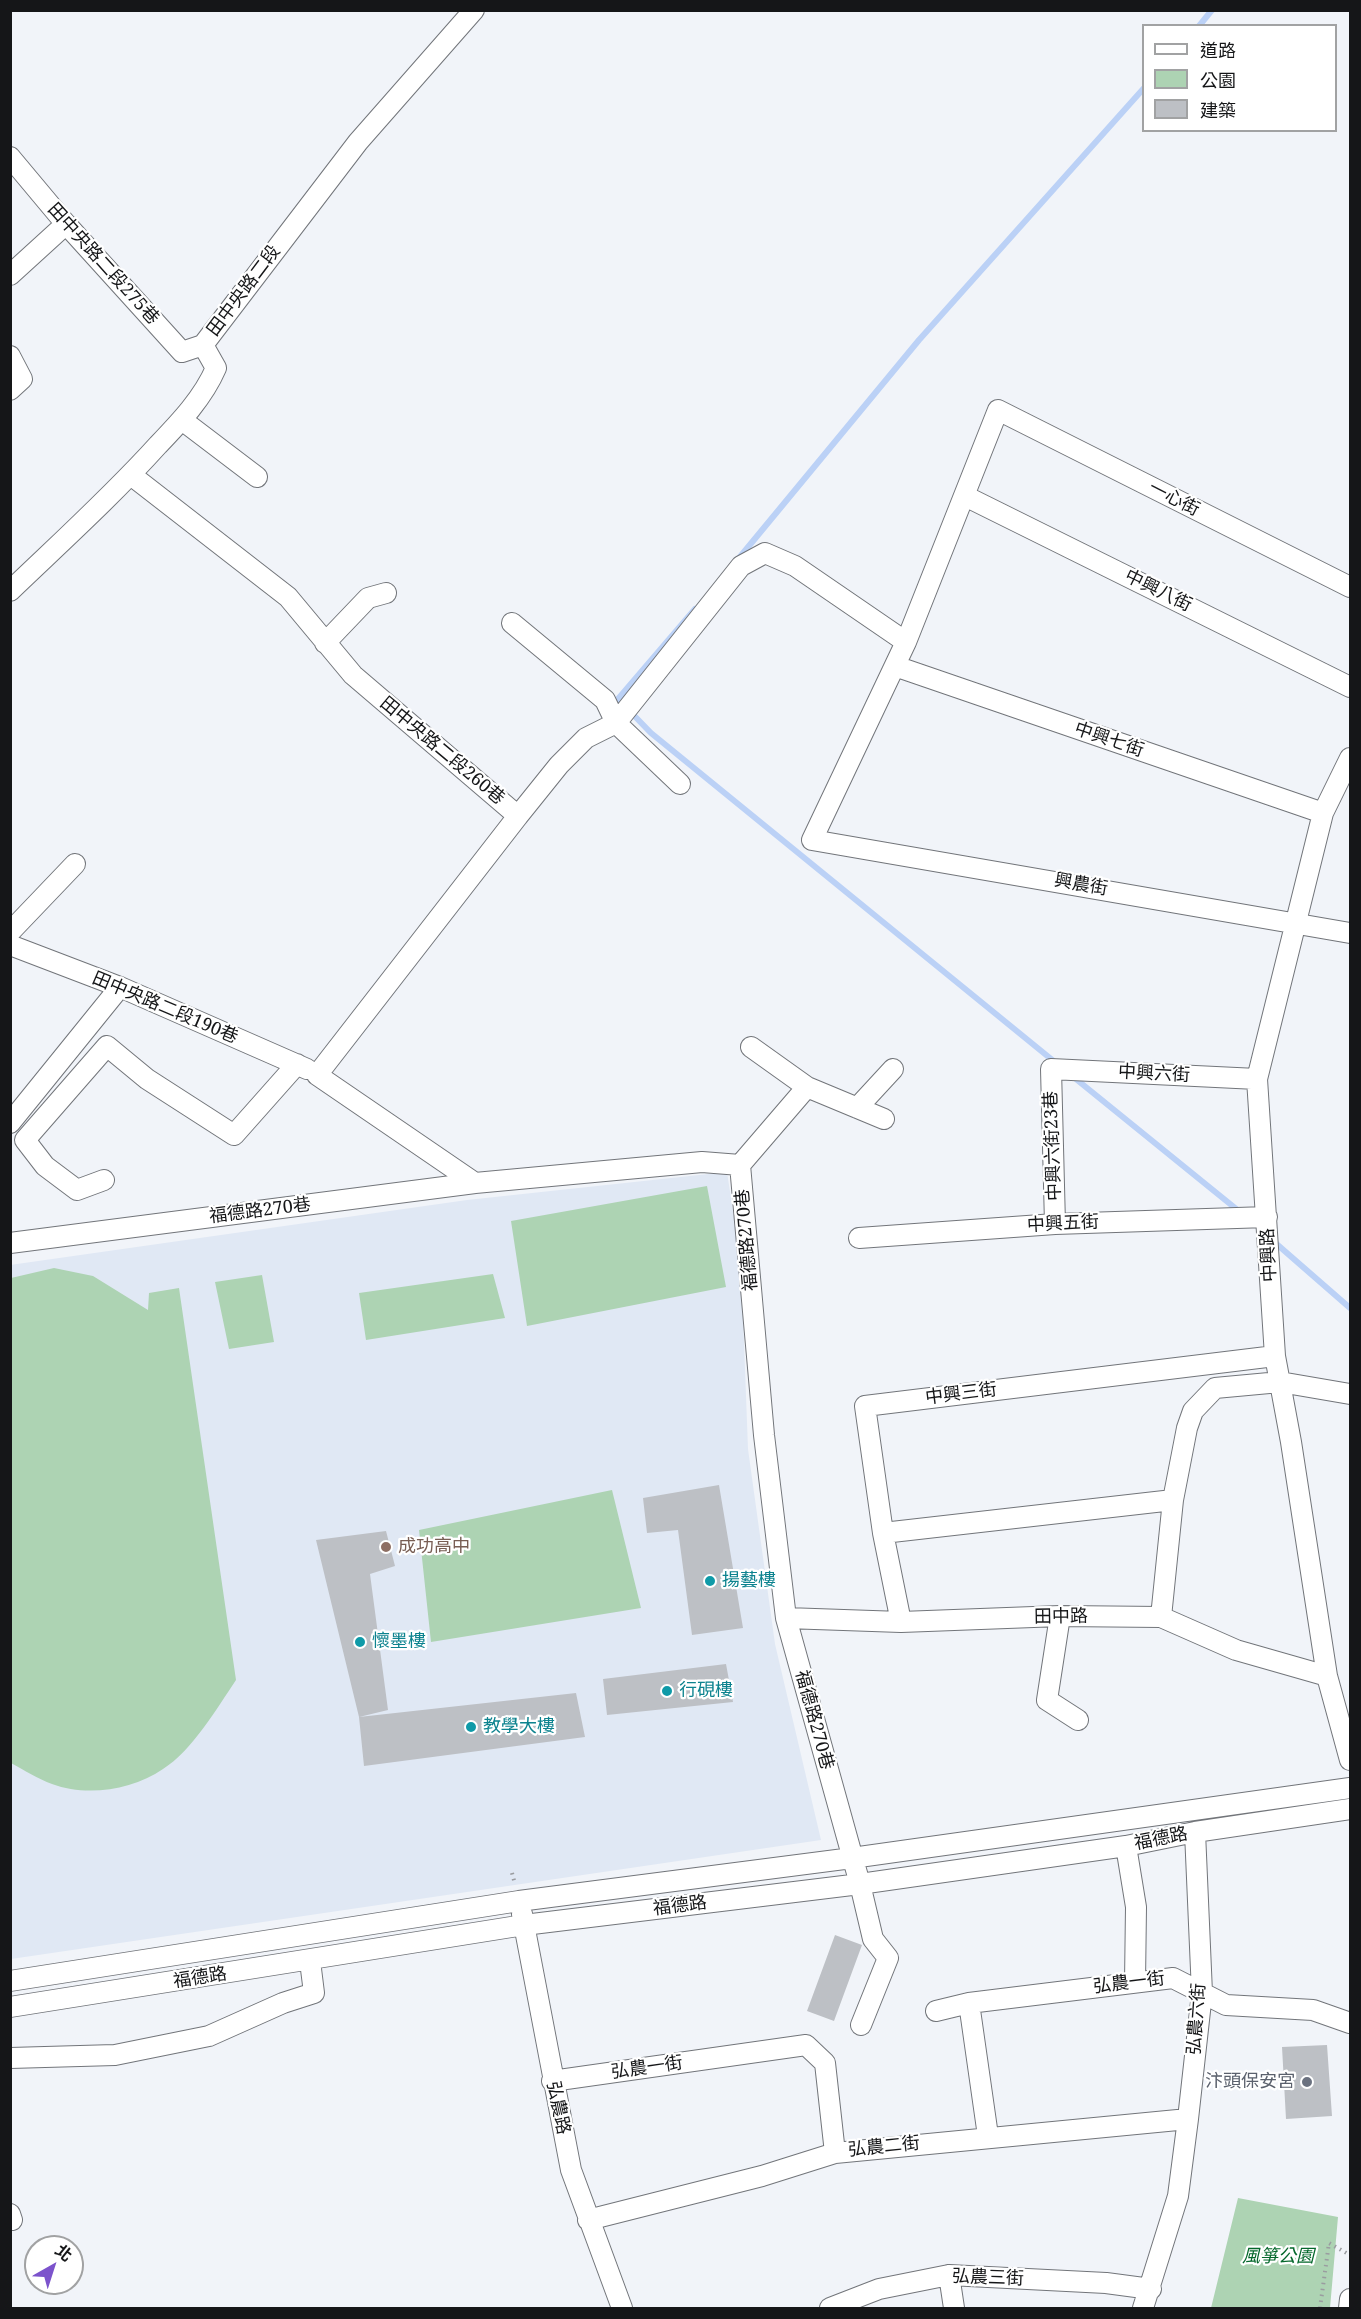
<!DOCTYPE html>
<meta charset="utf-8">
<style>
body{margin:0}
#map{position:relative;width:1361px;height:2319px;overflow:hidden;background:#f1f4f9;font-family:"Noto Serif","Noto Sans TC",serif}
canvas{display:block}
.frame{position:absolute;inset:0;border:12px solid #151618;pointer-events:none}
.legend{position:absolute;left:1142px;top:24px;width:195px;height:108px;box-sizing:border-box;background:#fff;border:2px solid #a1a2a3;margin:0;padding:8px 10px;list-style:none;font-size:18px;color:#151618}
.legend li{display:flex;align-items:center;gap:12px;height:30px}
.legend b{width:30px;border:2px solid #a1a2a3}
.north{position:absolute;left:24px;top:2235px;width:60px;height:60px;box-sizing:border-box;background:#fff;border:2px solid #a1a2a3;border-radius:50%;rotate:39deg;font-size:16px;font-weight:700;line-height:24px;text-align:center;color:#151618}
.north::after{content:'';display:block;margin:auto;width:21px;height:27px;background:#7c53cc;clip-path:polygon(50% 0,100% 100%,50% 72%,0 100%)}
</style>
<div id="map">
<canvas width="1361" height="2319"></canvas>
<div class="frame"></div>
<ul class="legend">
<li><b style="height:8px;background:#fff"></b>道路</li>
<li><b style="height:16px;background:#add3b3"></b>公園</li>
<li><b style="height:16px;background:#bdc0c5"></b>建築</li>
</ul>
<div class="north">北</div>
</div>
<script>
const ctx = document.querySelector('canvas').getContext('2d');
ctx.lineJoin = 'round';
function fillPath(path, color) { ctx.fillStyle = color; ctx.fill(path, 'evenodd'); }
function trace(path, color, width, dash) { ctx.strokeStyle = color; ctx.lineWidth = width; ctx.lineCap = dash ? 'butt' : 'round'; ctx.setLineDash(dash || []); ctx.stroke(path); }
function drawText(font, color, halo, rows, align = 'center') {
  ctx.font = font + ' "Noto Serif","Noto Sans TC",serif'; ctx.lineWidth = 4.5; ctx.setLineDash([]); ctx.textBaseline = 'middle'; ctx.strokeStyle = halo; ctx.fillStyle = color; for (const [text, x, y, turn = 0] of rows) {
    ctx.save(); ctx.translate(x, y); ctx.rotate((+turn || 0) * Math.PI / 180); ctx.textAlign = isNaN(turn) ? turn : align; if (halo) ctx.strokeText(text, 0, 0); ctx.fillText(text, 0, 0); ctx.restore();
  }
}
fillPath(new Path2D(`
 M 727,1172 L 741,1263 L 748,1449 L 775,1644 L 821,1840 L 11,1959 L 10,1265 L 467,1200 Z`), '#e0e8f4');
fillPath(new Path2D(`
 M 707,1186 L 726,1287 L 527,1326 L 511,1221 Z
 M 54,1268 L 93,1276 L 148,1310 L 149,1293 L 179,1288 L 236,1680 C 217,1708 192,1751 163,1769 C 132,1790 87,1797 52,1784 C 38,1779 24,1770 11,1763 L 11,1278 Z
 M 493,1274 L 505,1318 L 366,1340 L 359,1293 Z
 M 262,1275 L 274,1342 L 229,1349 L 215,1282 Z
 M 612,1490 L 641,1608 L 431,1642 L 419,1530 Z
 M 1238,2198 L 1338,2217 L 1330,2308 L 1211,2308 Z`), '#add3b3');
trace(new Path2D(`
 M 1199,26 L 1212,10
 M 739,558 L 919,340 L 1144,88
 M 695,609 L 618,699 L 651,733 L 1056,1063
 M 1071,1075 L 1240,1212
 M 1272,1240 L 1350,1308`), '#bbd1f6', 6);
fillPath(new Path2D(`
 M 719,1485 L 743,1628 L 692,1635 L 678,1530 L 647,1533 L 643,1498 Z
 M 386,1531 L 395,1566 L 370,1574 L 388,1710 L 359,1717 L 576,1693 L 585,1737 L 364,1766 L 359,1717 L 316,1540 Z
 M 726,1664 L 733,1702 L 607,1715 L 603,1679 Z
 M 835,1935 L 862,1945 L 834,2021 L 807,2011 Z
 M 1327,2045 L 1332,2116 L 1286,2119 L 1282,2047 Z`), '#bdc0c5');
const minor = new Path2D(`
 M 10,157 L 66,224 L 182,352 L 203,345
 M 10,275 L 66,224
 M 10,356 L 22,379 L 10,390
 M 182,420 L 257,477
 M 131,475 L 288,597 L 353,675 L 518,816 L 559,765 L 586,738 L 616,723 L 741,566 L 765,553 L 795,566 L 906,642
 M 965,496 L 1350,687
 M 1350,587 L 998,410 L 906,642 L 812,840 L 1350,933
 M 10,591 C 60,543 112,496 158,445 C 180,422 203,398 216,368 L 203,345 L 358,142 L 474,10
 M 512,623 L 605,700 L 616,723 L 680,784
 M 325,643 L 368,598 L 386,593
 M 895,666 L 1323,813
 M 1350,758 L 1323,813 L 1257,1079 L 1275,1356 L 1291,1442 L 1327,1676 L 1350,1760
 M 10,932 L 75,864
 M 10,945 L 120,987 L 307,1069
 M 751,1047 L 807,1087 L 884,1119
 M 857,1108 L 893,1069
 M 10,1123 L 120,987
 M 740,1165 L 807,1087
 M 104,1180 L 77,1190 L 45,1166 L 25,1140 L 107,1046 L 147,1079 L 234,1135 L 297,1064
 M 475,1183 L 317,1075 L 518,816
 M 1055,1224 L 1051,1069 L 1257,1079
 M 859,1238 L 1055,1224 L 1267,1217
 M 10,1243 L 475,1183 L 702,1162 L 740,1165 L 764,1435 L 786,1618 L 860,1884 L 873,1939 L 888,1958 L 861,2025
 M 883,1533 L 1173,1500
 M 1060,1616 L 1047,1700 L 1078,1720
 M 1161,1617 L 1173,1500 L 1187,1428 L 1193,1411 L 1215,1388 L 1280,1382 L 1350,1394
 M 786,1618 L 901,1622 L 1060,1616 L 1161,1617 L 1236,1650 L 1327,1676
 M 901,1622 L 883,1533 L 865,1406 L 1275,1356
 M 1126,1846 L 1136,1907 L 1135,1982
 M 522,1914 L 571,2170 L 622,2308
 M 10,1981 L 519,1901 L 852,1858 L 1350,1788
 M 969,2003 L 988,2136
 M 10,2007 L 524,1925 L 860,1884 L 1126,1846 L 1195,1832 L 1350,1809
 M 936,2011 L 969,2003 L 1173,1978 L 1226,2005 L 1313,2010 L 1350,2023
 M 10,2058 L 115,2055 L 209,2036 L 283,2003 L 314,1993 L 310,1961
 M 552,2081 L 806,2045 L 825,2063 L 835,2153
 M 10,2214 L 12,2220
 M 588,2220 L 762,2176 L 835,2153 L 1188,2119
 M 949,2275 L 954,2308
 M 830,2308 L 879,2289 L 949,2275 L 1106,2283 L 1151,2289
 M 1143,2308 L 1178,2196 L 1188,2119 L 1202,1993 L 1195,1832
 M 1349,2308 L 1350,2299`);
trace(minor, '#72757a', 22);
trace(new Path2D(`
 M 512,1873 L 515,1884
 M 1320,2308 L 1329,2243 L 1350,2255`), '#9a9ca0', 4, [1.5, 4.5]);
trace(minor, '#fff', 20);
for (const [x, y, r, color] of [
 [386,1547,6,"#8d6e63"],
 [710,1581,6,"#0f9aa8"],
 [360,1642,6,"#0f9aa8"],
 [667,1691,6,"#0f9aa8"],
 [471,1727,6,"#0f9aa8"],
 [1307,2082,6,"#6b7280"]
]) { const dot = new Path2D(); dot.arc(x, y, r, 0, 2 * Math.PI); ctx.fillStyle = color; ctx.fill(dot); trace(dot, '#fff', 2); }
drawText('18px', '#151618', '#fff', [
 ["田中央路二段275巷",103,264,48],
 ["田中央路二段",244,291,-53],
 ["一心街",1174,499,27],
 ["中興八街",1158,591,26],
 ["中興七街",1109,740,19],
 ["田中央路二段260巷",442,751,40],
 ["興農街",1081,885,10],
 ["田中央路二段190巷",165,1008,23],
 ["中興六街",1154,1074,3],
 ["中興六街23巷",1053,1146,-92],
 ["福德路270巷",260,1211,-7],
 ["中興五街",1063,1224,-3],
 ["福德路270巷",747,1240,-95],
 ["中興路",1269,1255,-93],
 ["中興三街",961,1394,-7],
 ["田中路",1061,1617,-1],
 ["福德路270巷",814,1720,75],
 ["福德路",1161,1839,-11],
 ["福德路",680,1906,-7],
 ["福德路",200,1978,-9],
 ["弘農一街",1129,1983,-7],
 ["弘農六街",1197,2019,-86],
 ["弘農一街",647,2068,-8],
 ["弘農路",558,2108,78],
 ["弘農二街",884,2147,-6],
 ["弘農三街",988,2278,2]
]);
drawText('18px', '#785e54', '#fff', [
 ["成功高中",398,1547]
], 'left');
drawText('18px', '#0d838f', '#fff', [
 ["揚藝樓",722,1581],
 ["懷墨樓",372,1642],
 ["行硯樓",679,1691],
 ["教學大樓",483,1727]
], 'left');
drawText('18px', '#5b616d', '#fff', [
 ["汴頭保安宮",1295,2082]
], 'right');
drawText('italic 18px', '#05682c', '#fff', [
 ["風箏公園",1278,2257]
]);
</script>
